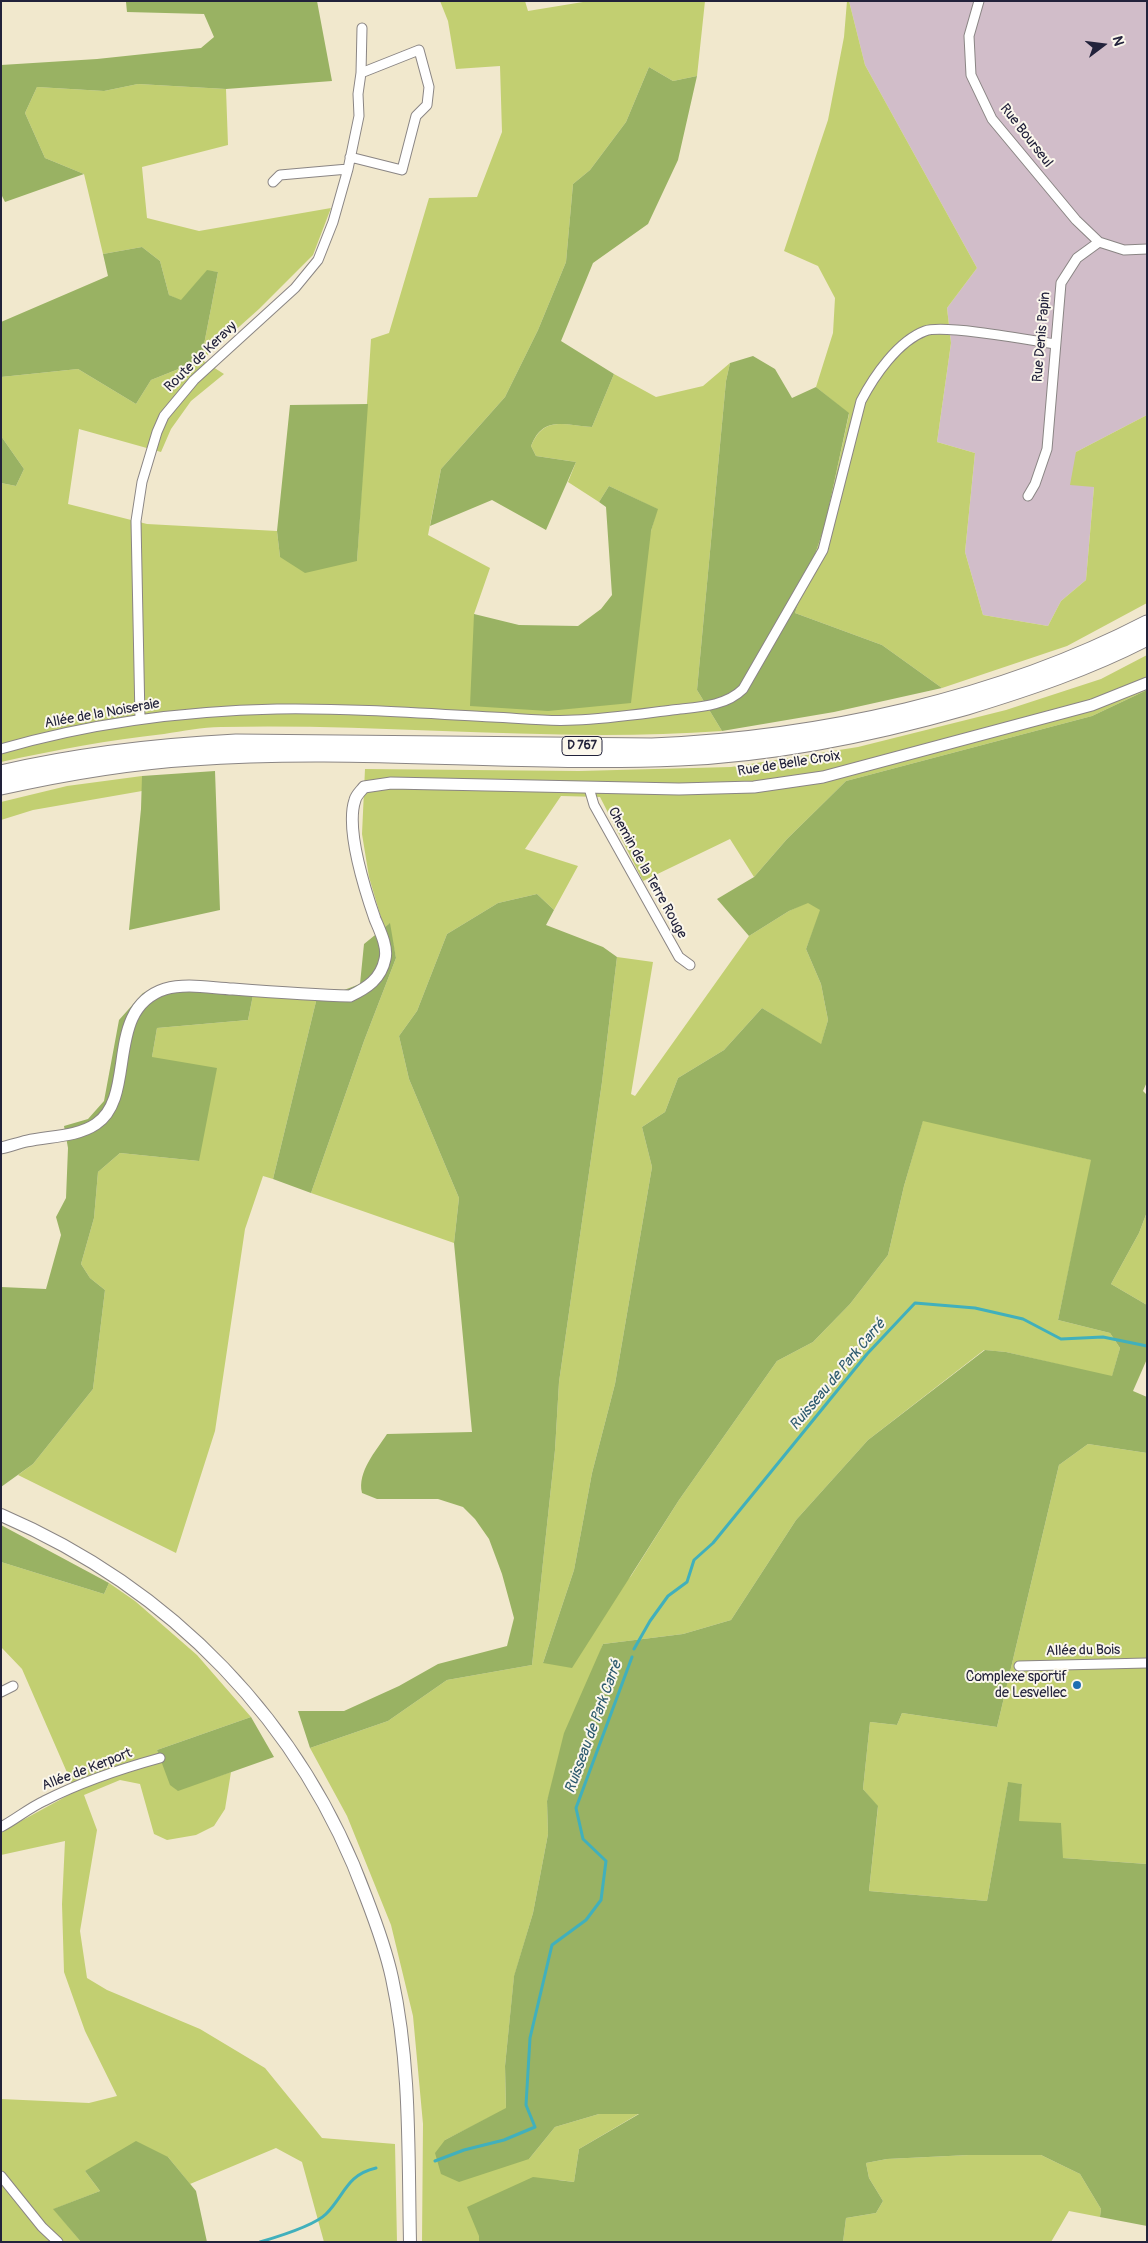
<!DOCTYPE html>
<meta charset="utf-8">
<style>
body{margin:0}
#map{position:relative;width:1148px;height:2243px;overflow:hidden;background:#f1e8cd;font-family:Pangolin,sans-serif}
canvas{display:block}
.frame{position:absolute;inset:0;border:2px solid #22223b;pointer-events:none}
.north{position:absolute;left:1078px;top:20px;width:50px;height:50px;-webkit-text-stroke:4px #fbf7ec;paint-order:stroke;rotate:75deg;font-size:14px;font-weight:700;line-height:20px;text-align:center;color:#22223b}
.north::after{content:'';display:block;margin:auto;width:18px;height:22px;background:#22223b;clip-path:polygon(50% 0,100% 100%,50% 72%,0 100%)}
</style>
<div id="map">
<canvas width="1148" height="2243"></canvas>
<div class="frame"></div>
<div class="north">N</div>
</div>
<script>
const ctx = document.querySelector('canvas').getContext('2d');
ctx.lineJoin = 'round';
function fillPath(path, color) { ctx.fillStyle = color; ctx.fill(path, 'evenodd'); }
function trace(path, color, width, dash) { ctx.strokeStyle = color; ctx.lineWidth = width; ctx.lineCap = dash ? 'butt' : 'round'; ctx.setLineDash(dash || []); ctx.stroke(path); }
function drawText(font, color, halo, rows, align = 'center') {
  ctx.font = font + ' Pangolin,sans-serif'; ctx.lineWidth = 4; ctx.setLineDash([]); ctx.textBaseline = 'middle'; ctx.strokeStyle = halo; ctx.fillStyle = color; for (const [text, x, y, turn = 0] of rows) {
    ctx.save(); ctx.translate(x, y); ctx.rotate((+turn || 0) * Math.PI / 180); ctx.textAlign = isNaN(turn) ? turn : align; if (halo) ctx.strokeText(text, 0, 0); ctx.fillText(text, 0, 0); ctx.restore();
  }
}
fillPath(new Path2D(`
 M 849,1 L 1147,1 L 1147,415 L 1076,452 L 1094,487 L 1086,580 L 1061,601 L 1048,626 L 983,615 L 965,552 L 975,453 L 937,442 L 951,343 L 947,308 L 977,268 L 865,65 Z`), '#d1bdc9');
fillPath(new Path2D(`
 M 440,1 L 525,1 L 528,11 L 589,1 L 705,1 L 697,76 L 673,81 L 649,67 L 626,122 L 590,170 L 573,184 L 566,262 L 538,330 L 505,397 L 441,469 L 428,535 L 490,568 L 474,614 L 548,711 L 651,531 L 657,509 L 609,486 L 599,502 L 568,482 L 576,462 L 536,456 L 531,446 C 544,415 564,425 592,427 L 614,374 L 656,397 L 703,386 L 730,363 L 726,381 L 697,690 L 722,731 C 555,743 388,723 221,727 C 202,727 183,731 164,734 C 109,740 55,750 1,762 L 1,483 L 16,486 L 24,469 L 1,436 L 1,377 L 78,369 L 136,404 L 151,380 L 201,360 L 218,272 L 207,271 L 181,301 L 169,295 L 160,261 L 142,247 L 103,254 L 84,174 L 45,158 L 25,113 L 37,87 L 104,91 L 138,84 L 226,89 L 228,145 L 142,167 L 147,218 L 199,231 L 331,208 L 313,255 L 259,309 L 202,360 L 224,374 L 191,401 L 171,429 L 161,452 L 79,429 L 68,504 L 147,524 L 277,531 L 280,557 L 357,561 L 371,339 L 389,333 L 429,198 L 477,197 L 502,132 L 500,66 L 456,69 L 448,21 Z
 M 847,1 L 849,1 L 865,65 L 977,268 L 947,308 L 951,343 L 937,442 L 975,453 L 965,552 L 983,615 L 1048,626 L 1061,601 L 1086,580 L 1094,487 L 1070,485 L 1076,452 L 1147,415 L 1147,603 L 1067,646 L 942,688 L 882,645 L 795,613 L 825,525 L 849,414 L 816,387 L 833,333 L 835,298 L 818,266 L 784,251 L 828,120 L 844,37 Z
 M 1147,655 L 1147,690 L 1092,716 L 846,781 L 787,839 L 754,877 L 730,839 L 643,881 L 600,797 L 561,796 L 525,849 L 578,866 L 554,910 L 537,894 L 498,903 L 447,934 L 417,1011 L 399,1036 L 409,1079 L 459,1198 L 454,1243 L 311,1193 L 364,1041 L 396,958 L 389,924 L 384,928 L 369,877 L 362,834 L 365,769 L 579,771 L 731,767 L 858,747 L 1006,710 L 1101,679 Z
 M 142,776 L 142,791 L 33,810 L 1,820 L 1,802 L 67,786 Z
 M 808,902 L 821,910 L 806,949 L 821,984 L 828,1020 L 821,1045 L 762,1008 L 724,1050 L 678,1078 L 665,1112 L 642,1127 L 652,1167 L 615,1384 L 592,1473 L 574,1570 L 543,1663 L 631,1576 L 679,1500 L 777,1361 L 813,1342 L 850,1304 L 888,1255 L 904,1186 L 923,1120 L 1092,1160 L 1058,1320 L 1110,1333 L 1120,1348 L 1112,1377 L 1006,1352 L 984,1350 L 868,1440 L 796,1520 L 731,1620 L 683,1634 L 603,1644 L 547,1801 L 548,1834 L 533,1913 L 514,1977 L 505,2066 L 506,2109 L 445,2140 L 529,2159 L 555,2127 L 599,2114 L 640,2113 L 579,2149 L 574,2182 L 559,2180 L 479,2236 L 479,2242 L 422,2242 L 423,2124 L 413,2016 L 391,1925 L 347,1816 L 310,1748 L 388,1721 L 447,1680 L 532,1665 L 555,1450 L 559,1382 L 602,1082 L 617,957 L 653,962 L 631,1094 L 635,1096 L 749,936 L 789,911 Z
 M 255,985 L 319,989 L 273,1179 L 263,1176 L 245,1229 L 215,1431 L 176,1553 L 18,1475 L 33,1464 L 93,1389 L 105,1290 L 90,1278 L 81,1264 L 94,1218 L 98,1172 L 120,1153 L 199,1161 L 152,1057 L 157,1028 L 248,1020 Z
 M 1147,1212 L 1147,1305 L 1111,1284 L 1139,1233 Z
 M 1088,1444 L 1147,1453 L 1147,1864 L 1063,1858 L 1018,1821 L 1022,1784 L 1008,1783 L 987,1901 L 869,1891 L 878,1807 L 863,1789 L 870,1722 L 897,1725 L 902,1713 L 997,1727 L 1059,1465 Z
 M 1,1562 L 104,1594 L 109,1583 L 135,1601 L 197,1655 L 251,1717 L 157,1750 L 177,1790 L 231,1772 L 225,1809 L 214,1826 L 196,1835 L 167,1840 L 154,1834 L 140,1784 L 120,1780 L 84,1795 L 97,1830 L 80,1931 L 87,1978 L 107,1990 L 200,2029 L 265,2068 L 322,2138 L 395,2144 L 397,2242 L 324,2242 L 302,2162 L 276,2148 L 190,2184 L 168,2157 L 85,2171 L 100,2191 L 54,2209 L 81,2242 L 1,2242 L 1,2099 L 89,2103 L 117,2096 L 85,2031 L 64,1972 L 62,1904 L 65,1841 L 1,1855 L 1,1832 L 74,1792 L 69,1777 L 22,1669 L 1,1647 Z
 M 969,2155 L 1041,2155 L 1080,2174 L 1101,2209 L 1100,2217 L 1069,2211 L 1051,2242 L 843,2242 L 846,2218 L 876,2213 L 883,2201 L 869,2178 L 866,2163 L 887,2159 Z`), '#c2cf71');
fillPath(new Path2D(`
 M 128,1 L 317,1 L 332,81 L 226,89 L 138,84 L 104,91 L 37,87 L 25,113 L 45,158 L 84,174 L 5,202 L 1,194 L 1,65 L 97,59 L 201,48 L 214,37 L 204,14 L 127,12 L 126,2 Z
 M 649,67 L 673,81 L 697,76 L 678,160 L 648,224 L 593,263 L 561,341 L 614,374 L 592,427 C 564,425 543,415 531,446 L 536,456 L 576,462 L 546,530 L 492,500 L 430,526 L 441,469 L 505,397 L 538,330 L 566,262 L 573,184 L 590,170 L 626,122 Z
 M 142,247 L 160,261 L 169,295 L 181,300 L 207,270 L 218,272 L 201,360 L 151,380 L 136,404 L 78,369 L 1,377 L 1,322 L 108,276 L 103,254 Z
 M 753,356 L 775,369 L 792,398 L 816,387 L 849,413 L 825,525 L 795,613 L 882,645 L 942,688 L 834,712 L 722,731 L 697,690 L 726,381 L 730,363 Z
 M 368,404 L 357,561 L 305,573 L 280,557 L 277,531 L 290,405 Z
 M 1,436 L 24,469 L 16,486 L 1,483 Z
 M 609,486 L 658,509 L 651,531 L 631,703 L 548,711 L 470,706 L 474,614 L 519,625 L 578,626 L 601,609 L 612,595 L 606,507 L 599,502 Z
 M 1147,690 L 1147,1082 L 1143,1091 L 1147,1095 L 1147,1212 L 1139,1233 L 1111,1284 L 1147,1305 L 1147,1359 L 1133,1391 L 1147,1397 L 1147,1453 L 1088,1444 L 1059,1465 L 997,1727 L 902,1713 L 897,1725 L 870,1722 L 863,1789 L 878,1806 L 869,1891 L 987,1901 L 1008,1782 L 1022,1784 L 1019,1821 L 1061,1823 L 1063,1858 L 1147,1864 L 1147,2226 L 1100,2217 L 1101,2209 L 1080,2174 L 1041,2155 L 969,2155 L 887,2159 L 866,2163 L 869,2178 L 883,2201 L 876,2213 L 846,2218 L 843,2242 L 479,2242 L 479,2236 L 467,2207 L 533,2177 L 574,2182 L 579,2149 L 639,2114 L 599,2114 L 555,2127 L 529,2159 L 459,2182 L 441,2174 L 435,2153 L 445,2140 L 506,2108 L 505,2066 L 514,1976 L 533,1913 L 548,1834 L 547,1801 L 564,1733 L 603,1644 L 683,1634 L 731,1620 L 796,1520 L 868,1440 L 985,1350 L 1006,1352 L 1112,1376 L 1120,1348 L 1110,1333 L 1058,1320 L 1091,1160 L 923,1121 L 904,1186 L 888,1255 L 850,1304 L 813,1342 L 777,1361 L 679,1500 L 572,1668 L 543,1663 L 574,1570 L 592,1473 L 615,1384 L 652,1167 L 642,1127 L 665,1112 L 678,1078 L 724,1050 L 762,1008 L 821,1044 L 828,1020 L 821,984 L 806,949 L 820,910 L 808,903 L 789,911 L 749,936 L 717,899 L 754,877 L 787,839 L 846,781 L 1092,716 Z
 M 215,771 L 220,910 L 129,930 L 141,809 L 142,776 Z
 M 537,894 L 554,910 L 546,925 L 603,947 L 617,957 L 602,1082 L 559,1382 L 555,1450 L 532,1665 L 447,1680 L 388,1721 L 310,1748 L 298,1711 L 344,1711 L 399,1686 L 438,1664 L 507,1646 L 514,1618 L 502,1574 L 489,1539 L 475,1519 L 463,1507 L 438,1499 L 377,1499 L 362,1493 C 357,1472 376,1451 387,1434 L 472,1432 L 454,1243 L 459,1198 L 409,1079 L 399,1036 L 417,1011 L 447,934 L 498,903 Z
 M 390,923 L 396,958 L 364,1041 L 311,1193 L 273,1179 L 319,989 L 344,990 L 360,984 L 364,944 Z
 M 193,982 L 255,985 L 248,1020 L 157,1028 L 152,1057 L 217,1068 L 199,1161 L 120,1153 L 98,1172 L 94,1218 L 81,1264 L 90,1278 L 105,1290 L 93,1389 L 33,1464 L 1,1487 L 1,1287 L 46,1289 L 61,1235 L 56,1217 L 66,1198 L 68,1148 L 64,1126 L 88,1119 L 104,1101 L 119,1020 L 143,993 L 168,983 Z
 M 1,1525 L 109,1583 L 104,1594 L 1,1562 Z
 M 251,1717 L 274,1757 L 178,1791 L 170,1785 L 157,1750 Z
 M 136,2141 L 168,2157 L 196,2191 L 207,2242 L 81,2242 L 53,2209 L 100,2191 L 85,2171 Z`), '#99b263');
trace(new Path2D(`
 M 634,1649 L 650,1621 L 668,1596 L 687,1582 L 694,1560 L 713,1543 L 867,1354 L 915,1303 L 975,1308 L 1023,1319 L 1061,1339 L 1103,1337 L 1147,1346
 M 435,2161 L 464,2150 L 504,2140 L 535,2127 L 526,2105 L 530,2038 L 552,1945 L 586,1920 L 601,1900 L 606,1861 L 583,1839 L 576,1808 L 632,1657
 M 260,2242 C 277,2237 314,2226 326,2214 C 345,2195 346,2175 376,2168`), '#41b0bc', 3);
const minor = new Path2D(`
 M 979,1 L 969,36 L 971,75 L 992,119 L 1076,220 L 1099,242
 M 350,157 L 402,170 L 416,116 L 427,105 L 429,87 L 419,50 L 361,73
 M 273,182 L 280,175 L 348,169
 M 1028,496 L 1035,484 L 1047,449 L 1061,283 L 1077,258 L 1099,242 L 1124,250 L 1147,249
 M 140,719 L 136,521 L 142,482 L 157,432 L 164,416 L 194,380 L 295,288 L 318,260 L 333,222 L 348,169 L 359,116 L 358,94 L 361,73 L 362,28
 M 1,749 C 90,723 184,711 277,709 C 349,708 420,713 492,717 C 519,718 547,722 575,720 C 607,719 640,714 672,710 C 696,707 725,707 743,689 L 823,550 L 861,401 C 874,376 898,341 925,331 C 943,324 1030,340 1055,344
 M 589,788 L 594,805 L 679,957 L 690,965
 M 1019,1666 L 1147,1663
 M 1,1692 L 13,1686
 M 1,1827 C 16,1819 29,1808 44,1801 C 81,1782 120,1769 160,1758
 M 1,2176 L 42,2227 L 58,2242`);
const tertiary = new Path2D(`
 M 1,1148 C 10,1146 18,1143 27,1141 C 49,1136 77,1137 96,1124 C 138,1096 103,1009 165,989 C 186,983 211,988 233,989 C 272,992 311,995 350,996 C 367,988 381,979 385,959 C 388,947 380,931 375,919 C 365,890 345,829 355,800 C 356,795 361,791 364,787 L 391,783 L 679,789 L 754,787 L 823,777 L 1092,705 L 1147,683`);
const secondary = new Path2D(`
 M 1,1515 C 171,1588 302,1722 366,1897 C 376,1923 386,1950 392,1978 C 411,2065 408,2153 410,2242`);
const trunk = new Path2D(`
 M 1,773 C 78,755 157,746 236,742 L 652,746 C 818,739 999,700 1147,623
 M 1,787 C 64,773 128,762 192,758 C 354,746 517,765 679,758 C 777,754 873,734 967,707 C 1029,688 1089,668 1147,638`);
trace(minor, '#8a8584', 11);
trace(tertiary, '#8a8584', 13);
trace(secondary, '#8a8584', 14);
trace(trunk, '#8a8584', 17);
trace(minor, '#fff', 9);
trace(tertiary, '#fff', 11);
trace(secondary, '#fff', 12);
trace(trunk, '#fff', 15);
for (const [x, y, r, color] of [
 [1077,1685,5,"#1f6fb2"]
]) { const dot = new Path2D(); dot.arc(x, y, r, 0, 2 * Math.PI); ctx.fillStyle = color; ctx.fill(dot); trace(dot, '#fbf7ec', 2); }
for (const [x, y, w] of [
 [582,746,40]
]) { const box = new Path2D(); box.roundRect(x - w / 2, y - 9.5, w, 19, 4); ctx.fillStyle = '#fbf7ec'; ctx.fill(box); trace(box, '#22223b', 1); }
drawText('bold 12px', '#22223b', null, [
 ["D 767",582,746]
]);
drawText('14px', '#22223b', '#fbf7ec', [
 ["Rue Bourseul",1026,136,52],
 ["Rue Denis Papin",1042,337,-85],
 ["Route de Keravy",201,357,-44],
 ["Allée de la Noiseraie",102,714,-10],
 ["Rue de Belle Croix",789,764,-9],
 ["Chemin de la Terre Rouge",647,873,61],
 ["Allée du Bois",1083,1651,-1],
 ["Allée de Kerport",87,1770,-21]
]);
drawText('14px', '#22223b', '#fbf7ec', [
 ["Complexe sportif",1067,1677],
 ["de Lesvellec",1067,1693]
], 'right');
drawText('italic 15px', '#2e5b6f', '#fbf7ec', [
 ["Ruisseau de Park Carré",838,1375,-50],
 ["Ruisseau de Park Carré",594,1727,-70]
]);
</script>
